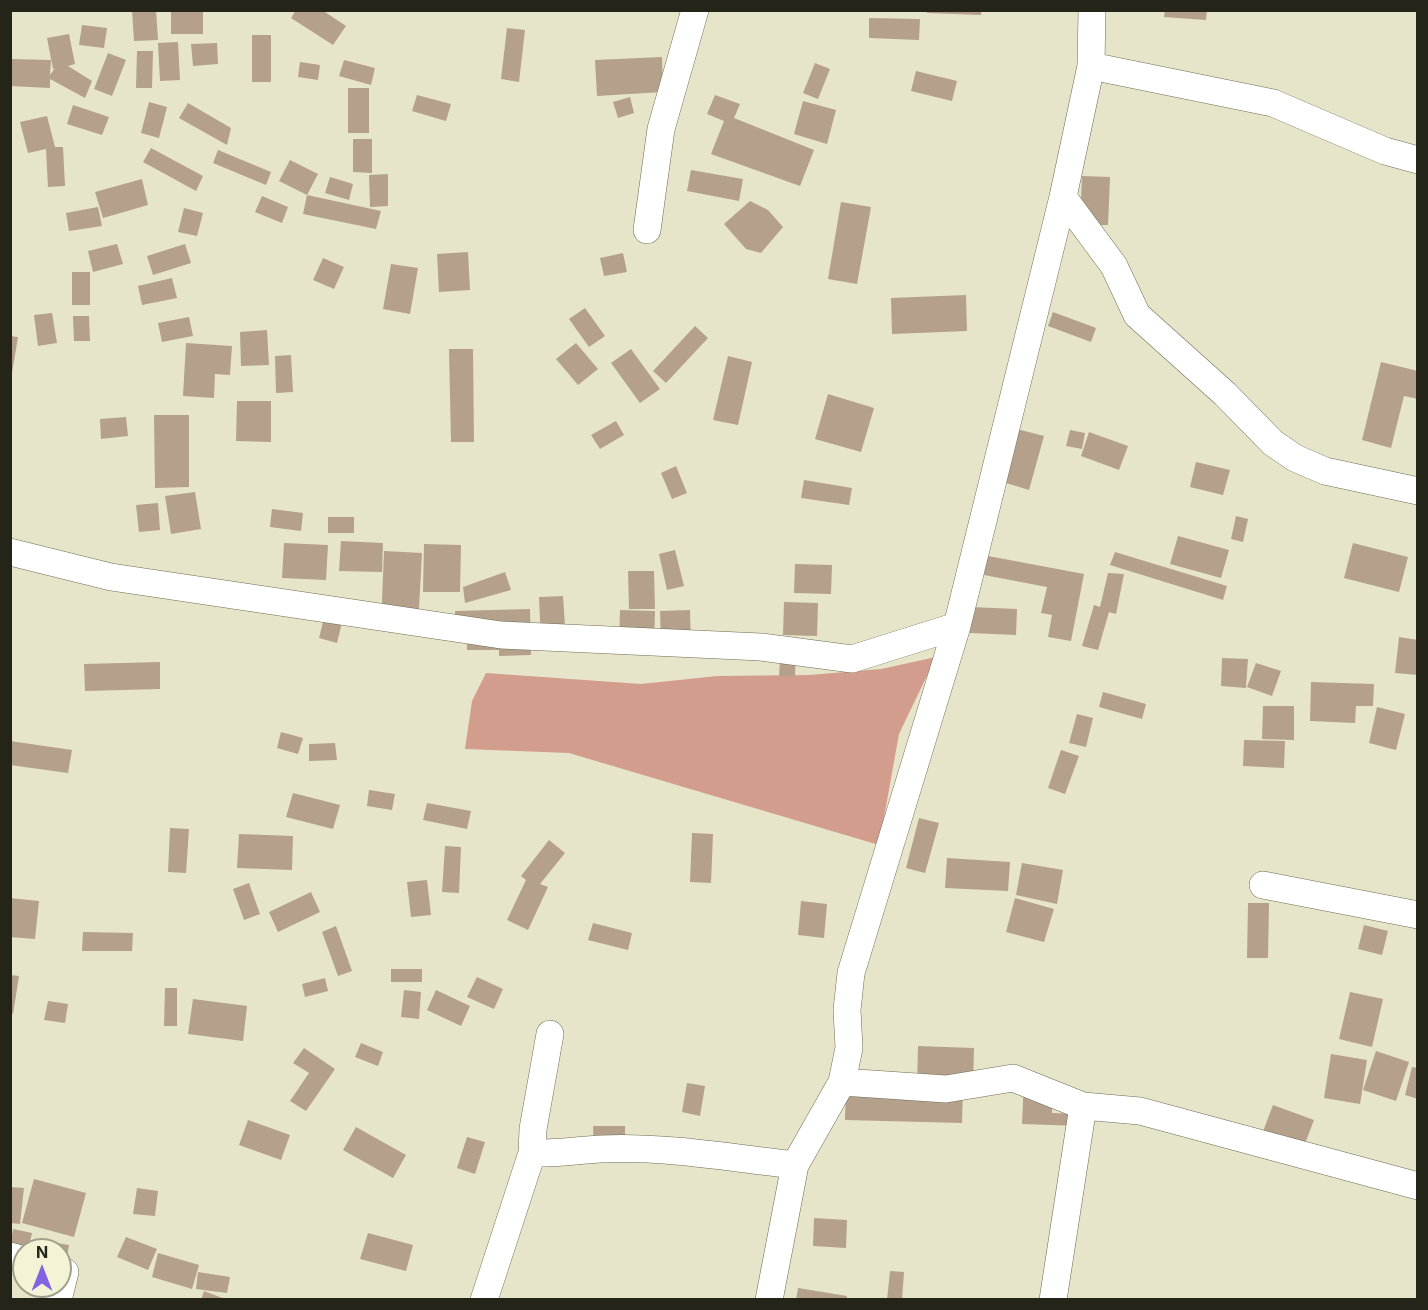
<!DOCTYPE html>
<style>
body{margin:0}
#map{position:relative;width:1428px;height:1310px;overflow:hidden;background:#e7e5c9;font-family:Inter,sans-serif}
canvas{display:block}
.frame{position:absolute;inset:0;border:12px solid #252419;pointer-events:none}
.north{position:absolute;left:12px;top:1238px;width:60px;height:60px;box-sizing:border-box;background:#f4f3d6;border:2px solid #a1a08a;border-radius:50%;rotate:0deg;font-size:16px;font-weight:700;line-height:24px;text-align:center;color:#252419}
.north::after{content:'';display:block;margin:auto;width:21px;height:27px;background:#8264e0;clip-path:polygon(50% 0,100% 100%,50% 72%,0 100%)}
</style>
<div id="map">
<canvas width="1428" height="1310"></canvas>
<div class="frame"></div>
<div class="north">N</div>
</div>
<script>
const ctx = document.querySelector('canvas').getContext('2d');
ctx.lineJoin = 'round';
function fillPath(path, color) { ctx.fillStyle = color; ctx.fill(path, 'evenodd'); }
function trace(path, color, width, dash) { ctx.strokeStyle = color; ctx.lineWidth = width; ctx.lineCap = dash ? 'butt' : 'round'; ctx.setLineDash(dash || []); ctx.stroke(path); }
fillPath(new Path2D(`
 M 936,657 L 899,734 L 879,845 L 569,753 L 465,749 L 472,701 L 486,673 L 641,684 L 717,676 L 809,675 L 881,669 Z`), '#d39d8e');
fillPath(new Path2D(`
 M 132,10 L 156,10 L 158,40 L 134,41 Z
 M 296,10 L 322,10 L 346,26 L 333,45 L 291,18 Z
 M 927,10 L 981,10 L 981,15 L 927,13 Z
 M 1165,10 L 1207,10 L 1206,20 L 1164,17 Z
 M 171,11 L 203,11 L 203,34 L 171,34 Z
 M 869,18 L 920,19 L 919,40 L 869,38 Z
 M 82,25 L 107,28 L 104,48 L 79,45 Z
 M 507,28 L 525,30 L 519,82 L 501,79 Z
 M 69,34 L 75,64 L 68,66 L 92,81 L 85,98 L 50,79 L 50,88 L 10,86 L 11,59 L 51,60 L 50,75 L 55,68 L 53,69 L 47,38 Z
 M 252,35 L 271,35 L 271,82 L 252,82 Z
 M 178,42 L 180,80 L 160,81 L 158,43 Z
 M 217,43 L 218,64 L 193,66 L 191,44 Z
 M 137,51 L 153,51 L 152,88 L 136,88 Z
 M 108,53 L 126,60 L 112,96 L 94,89 Z
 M 662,57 L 663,92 L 597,96 L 595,60 Z
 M 344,60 L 375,68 L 371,85 L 339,76 Z
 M 300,62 L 320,65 L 318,80 L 298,77 Z
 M 815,63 L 830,69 L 818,99 L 803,93 Z
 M 916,71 L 957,81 L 952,101 L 911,91 Z
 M 348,88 L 369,88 L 369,133 L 348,133 Z
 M 417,95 L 451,104 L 446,121 L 412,111 Z
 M 715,95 L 740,104 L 734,118 L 814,150 L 800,186 L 711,154 L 724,121 L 707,114 Z
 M 630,97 L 634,113 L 618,118 L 613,102 Z
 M 803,101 L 836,110 L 827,144 L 794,134 Z
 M 149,102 L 167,107 L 159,138 L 141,133 Z
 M 188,103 L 231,128 L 227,145 L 179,118 Z
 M 73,105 L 109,117 L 102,135 L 67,124 Z
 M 47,116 L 55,147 L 63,147 L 65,186 L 48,187 L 46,149 L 28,153 L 20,122 Z
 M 353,139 L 372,139 L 372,173 L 353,172 Z
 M 151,148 L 203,176 L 196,191 L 143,162 Z
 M 218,150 L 271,172 L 266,185 L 213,163 Z
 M 290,160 L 318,174 L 307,195 L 279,181 Z
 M 691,170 L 743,179 L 739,201 L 687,191 Z
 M 388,174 L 388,206 L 370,207 L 369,175 Z
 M 1082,176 L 1110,177 L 1108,225 L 1080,225 Z
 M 330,177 L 353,184 L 349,200 L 325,193 Z
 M 142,179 L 148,205 L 103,218 L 95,192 Z
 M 307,195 L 381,211 L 376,229 L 303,214 Z
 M 262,196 L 288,207 L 282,223 L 255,212 Z
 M 750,201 L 768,210 L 783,227 L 761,253 L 746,249 L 724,224 Z
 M 841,202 L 871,207 L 857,284 L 828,279 Z
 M 98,207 L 102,226 L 69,231 L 66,213 Z
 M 184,208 L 203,213 L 197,236 L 178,232 Z
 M 117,244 L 123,264 L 93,272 L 88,251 Z
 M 185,244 L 191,263 L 153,275 L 147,256 Z
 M 468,252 L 470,290 L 439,292 L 437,254 Z
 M 623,253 L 627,272 L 604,276 L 600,258 Z
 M 323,258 L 344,267 L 334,289 L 313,280 Z
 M 391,264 L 418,268 L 410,314 L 383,309 Z
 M 72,272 L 90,272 L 90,305 L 72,305 Z
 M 172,278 L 177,298 L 142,305 L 138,286 Z
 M 966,295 L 967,331 L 892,334 L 891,298 Z
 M 585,308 L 605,336 L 589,347 L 569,319 Z
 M 1053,312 L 1096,328 L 1091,342 L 1048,326 Z
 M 52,313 L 57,343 L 38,346 L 34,315 Z
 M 73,316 L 89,316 L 90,341 L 74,341 Z
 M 189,317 L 193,336 L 162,342 L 158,323 Z
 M 695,326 L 708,338 L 666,383 L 653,371 Z
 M 267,330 L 269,365 L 241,366 L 240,332 Z
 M 10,336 L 18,337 L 12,373 L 10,373 Z
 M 186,343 L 232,346 L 230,375 L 215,374 L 214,398 L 183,396 Z
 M 576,343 L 598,369 L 578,385 L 556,359 Z
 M 449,349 L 473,349 L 474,442 L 451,442 Z
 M 631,349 L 660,389 L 640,403 L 611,363 Z
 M 291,355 L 293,392 L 276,393 L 275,356 Z
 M 728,356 L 752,362 L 738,425 L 713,420 Z
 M 1381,362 L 1418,371 L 1418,399 L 1404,396 L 1391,448 L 1362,440 Z
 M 828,394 L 874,408 L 861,452 L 815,439 Z
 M 237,401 L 271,401 L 271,442 L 236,441 Z
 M 154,415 L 189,415 L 189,487 L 155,488 Z
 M 126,417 L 128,436 L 101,439 L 100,419 Z
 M 616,421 L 624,435 L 600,449 L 591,435 Z
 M 1017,429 L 1044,436 L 1029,490 L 1003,482 Z
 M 1070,430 L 1085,433 L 1082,449 L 1066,446 Z
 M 1089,432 L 1128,446 L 1119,470 L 1081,456 Z
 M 1196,462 L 1230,470 L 1223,495 L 1190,487 Z
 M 676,466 L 687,493 L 672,499 L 661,473 Z
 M 804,480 L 852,488 L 849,505 L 801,498 Z
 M 195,492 L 201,529 L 171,534 L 165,496 Z
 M 158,503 L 160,530 L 139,532 L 136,505 Z
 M 272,509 L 303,513 L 301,531 L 270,527 Z
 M 1236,516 L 1248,519 L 1243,542 L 1231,539 Z
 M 328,517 L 354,517 L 354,533 L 328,533 Z
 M 1178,536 L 1229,550 L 1221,578 L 1170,564 Z
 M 341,541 L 383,543 L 382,572 L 339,571 Z
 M 284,543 L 328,545 L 326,580 L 282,578 Z
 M 1353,543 L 1408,557 L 1399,592 L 1344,578 Z
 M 424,544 L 461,545 L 460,592 L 423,592 Z
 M 675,550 L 684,586 L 667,590 L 659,554 Z
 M 384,551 L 422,553 L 418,627 L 381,625 Z
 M 1115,552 L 1227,586 L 1223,600 L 1110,565 Z
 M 988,556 L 1084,574 L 1071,641 L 1048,637 L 1052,615 L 1041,613 L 1047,587 L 984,575 Z
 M 795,564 L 832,565 L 831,594 L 794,593 Z
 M 628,571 L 654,571 L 655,609 L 629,609 Z
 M 505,572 L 511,590 L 465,603 L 463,587 Z
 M 1108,573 L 1124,574 L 1116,614 L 1109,612 L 1098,650 L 1082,646 L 1094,605 L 1100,607 Z
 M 563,596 L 566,641 L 541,643 L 539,597 Z
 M 784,602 L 818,603 L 817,636 L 783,635 Z
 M 327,606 L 345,610 L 337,643 L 319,638 Z
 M 971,607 L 1017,609 L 1016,635 L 970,633 Z
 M 530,609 L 531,655 L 499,656 L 499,650 L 467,650 L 467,638 L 455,639 L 455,611 Z
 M 620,610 L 655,611 L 654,646 L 619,645 Z
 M 690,610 L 691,647 L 661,647 L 660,611 Z
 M 1399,637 L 1418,640 L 1418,675 L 1395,673 Z
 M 781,643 L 796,644 L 795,677 L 779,676 Z
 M 1222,658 L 1248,659 L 1246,688 L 1221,686 Z
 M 160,662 L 160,689 L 85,691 L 84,664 Z
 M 1256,663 L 1281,671 L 1272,696 L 1247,687 Z
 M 1311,682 L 1374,684 L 1373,706 L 1356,706 L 1355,723 L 1310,721 Z
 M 1103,692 L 1146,704 L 1142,719 L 1099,707 Z
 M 1263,706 L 1294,706 L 1294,740 L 1262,739 Z
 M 1377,707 L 1405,714 L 1396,750 L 1369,743 Z
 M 1077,714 L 1093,718 L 1086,747 L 1069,743 Z
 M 281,732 L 303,738 L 298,754 L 277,748 Z
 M 1244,740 L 1285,741 L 1284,768 L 1243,766 Z
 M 10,741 L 72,750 L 68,773 L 10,765 Z
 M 335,743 L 337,760 L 309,761 L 309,744 Z
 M 1061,750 L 1079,756 L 1065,794 L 1048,788 Z
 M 369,790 L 395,794 L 392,810 L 367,806 Z
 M 293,793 L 340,805 L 333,829 L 286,817 Z
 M 427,803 L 471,811 L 467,829 L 423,820 Z
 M 919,818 L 939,823 L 925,873 L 906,868 Z
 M 170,828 L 189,829 L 186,873 L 168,872 Z
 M 692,833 L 713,834 L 711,883 L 690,882 Z
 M 239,834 L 293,836 L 292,870 L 237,868 Z
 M 549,840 L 565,853 L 540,884 L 548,887 L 528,930 L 507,920 L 526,880 L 521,876 Z
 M 445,846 L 461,847 L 459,893 L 442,892 Z
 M 947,858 L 1010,862 L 1008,891 L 945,888 Z
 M 1022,863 L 1063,870 L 1057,904 L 1016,895 Z
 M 427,880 L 431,915 L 411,917 L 407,882 Z
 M 249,883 L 260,914 L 244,920 L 233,889 Z
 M 311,892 L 320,912 L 278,932 L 269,912 Z
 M 10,898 L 39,901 L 35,939 L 10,937 Z
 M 1015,898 L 1054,909 L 1044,942 L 1006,932 Z
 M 801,901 L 827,904 L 824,938 L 798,935 Z
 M 1248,903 L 1269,903 L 1268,958 L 1247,958 Z
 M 593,923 L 632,933 L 628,950 L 588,940 Z
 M 1364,925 L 1388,931 L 1382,955 L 1358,949 Z
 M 336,926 L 352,971 L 338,976 L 322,932 Z
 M 83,932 L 133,933 L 132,951 L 82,951 Z
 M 391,969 L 422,969 L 422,982 L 391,982 Z
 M 10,975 L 19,976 L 13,1014 L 10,1013 Z
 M 477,977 L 503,989 L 494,1009 L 467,997 Z
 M 325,978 L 328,991 L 305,997 L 302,984 Z
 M 165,988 L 177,988 L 177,1026 L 164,1026 Z
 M 404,990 L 421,992 L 419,1019 L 401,1017 Z
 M 436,990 L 470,1006 L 461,1026 L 427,1010 Z
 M 1350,992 L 1383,999 L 1372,1047 L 1339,1039 Z
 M 193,999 L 247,1006 L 243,1041 L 188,1034 Z
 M 48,1001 L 68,1004 L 65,1023 L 44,1020 Z
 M 361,1043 L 383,1052 L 378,1066 L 355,1057 Z
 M 918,1046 L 974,1048 L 973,1084 L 917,1083 Z
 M 304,1048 L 335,1069 L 306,1111 L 290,1101 L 309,1073 L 293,1063 Z
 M 1376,1051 L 1409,1062 L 1396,1101 L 1363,1090 Z
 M 1331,1054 L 1367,1060 L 1360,1104 L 1324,1098 Z
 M 1412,1067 L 1418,1068 L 1418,1099 L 1405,1095 Z
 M 1024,1078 L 1053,1079 L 1052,1113 L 1082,1114 L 1081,1126 L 1022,1124 Z
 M 687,1083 L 705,1086 L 700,1116 L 682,1112 Z
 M 846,1083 L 963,1086 L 962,1123 L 845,1120 Z
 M 1273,1105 L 1314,1120 L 1300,1157 L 1259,1142 Z
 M 248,1120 L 290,1135 L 281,1160 L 239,1145 Z
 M 593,1126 L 625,1126 L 625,1150 L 594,1150 Z
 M 356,1127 L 406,1155 L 393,1178 L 343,1150 Z
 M 467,1137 L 485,1142 L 475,1174 L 457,1168 Z
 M 34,1179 L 86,1193 L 74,1237 L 22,1223 Z
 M 10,1187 L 24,1188 L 20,1224 L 10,1223 Z
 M 137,1188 L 158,1191 L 155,1216 L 133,1214 Z
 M 814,1218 L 847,1220 L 846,1248 L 813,1246 Z
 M 13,1229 L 32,1233 L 28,1250 L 10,1247 Z
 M 368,1233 L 413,1245 L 406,1271 L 360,1259 Z
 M 126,1237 L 157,1249 L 148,1270 L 117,1257 Z
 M 51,1242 L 69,1245 L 64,1273 L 60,1272 L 60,1250 L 50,1250 Z
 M 158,1253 L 199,1265 L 192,1289 L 152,1277 Z
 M 890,1271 L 904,1272 L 902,1300 L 887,1300 Z
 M 198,1272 L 230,1277 L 227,1293 L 196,1289 Z
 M 798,1288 L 847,1296 L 846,1300 L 796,1300 Z
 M 204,1291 L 225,1299 L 225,1300 L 201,1300 Z`), '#b4a08b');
const street = new Path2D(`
 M 1091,66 L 1273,103 L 1385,151 L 1418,160
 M 1063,197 L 1114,266 L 1137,315 L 1225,394 L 1273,443 L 1295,458 L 1325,471 L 1418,491
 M 647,230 L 661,129 L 695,10
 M 10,552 L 111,577 L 501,635 L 761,647 L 852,659 L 957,626
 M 1263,885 L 1418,915
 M 550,1034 L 533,1129 L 532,1153 C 555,1154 578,1150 601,1149 C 665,1146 732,1158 795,1165
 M 842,1082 L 946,1089 L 1013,1078 L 1083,1106 L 1053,1300
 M 1083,1106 L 1140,1111 L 1418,1186
 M 10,1256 L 24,1260
 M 58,1300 L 65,1272 L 60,1270
 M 484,1300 L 532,1153
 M 769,1300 L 795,1165 L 842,1082 L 849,1048 L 847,1010 L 851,973 L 957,626 L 1063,197 L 1091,66 L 1092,10`);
trace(street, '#6d6c53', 28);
trace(street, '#fff', 27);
</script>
